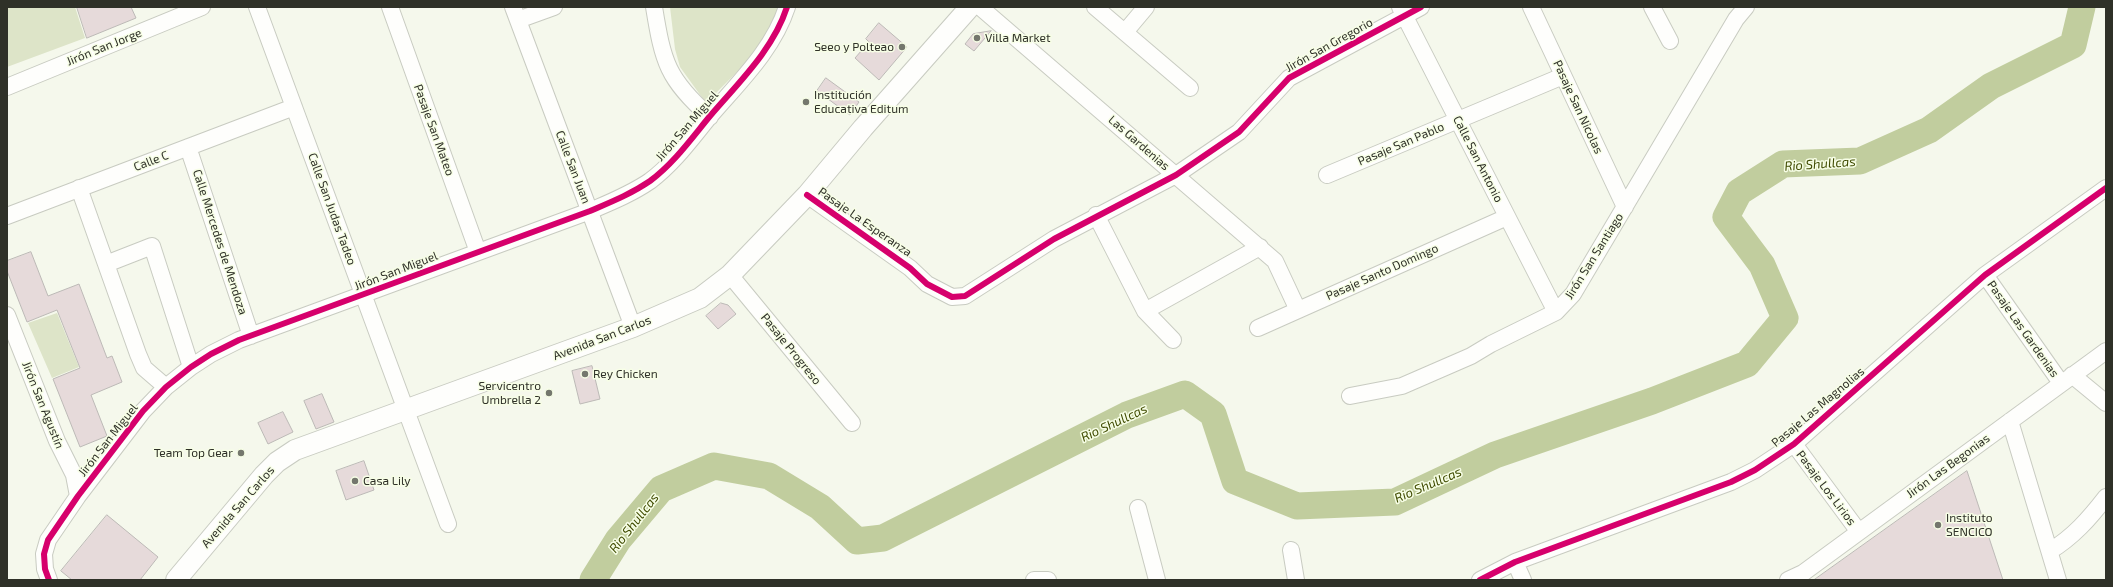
<!DOCTYPE html>
<meta charset="utf-8">
<style>
body{margin:0}
#map{position:relative;width:2113px;height:587px;overflow:hidden;background:#f5f8ec;font-family:"Exo 2",sans-serif}
canvas{display:block}
.frame{position:absolute;inset:0;border:8px solid #2f3128;pointer-events:none}
</style>
<div id="map">
<canvas width="2113" height="587"></canvas>
<div class="frame"></div>
</div>
<script>
const ctx = document.querySelector('canvas').getContext('2d');
ctx.lineJoin = 'round';
function fillPath(path, color) { ctx.fillStyle = color; ctx.fill(path, 'evenodd'); }
function trace(path, color, width, dash) { ctx.strokeStyle = color; ctx.lineWidth = width; ctx.lineCap = dash ? 'butt' : 'round'; ctx.setLineDash(dash || []); ctx.stroke(path); }
function drawText(font, color, halo, rows, align = 'center') {
  ctx.font = font + ' "Exo 2",sans-serif'; ctx.lineWidth = 3; ctx.setLineDash([]); ctx.textBaseline = 'middle'; ctx.strokeStyle = halo; ctx.fillStyle = color; for (const [text, x, y, turn = 0] of rows) {
    ctx.save(); ctx.translate(x, y); ctx.rotate((+turn || 0) * Math.PI / 180); ctx.textAlign = isNaN(turn) ? turn : align; if (halo) ctx.strokeText(text, 0, 0); ctx.fillText(text, 0, 0); ctx.restore();
  }
}
fillPath(new Path2D(`
 M 7,7 L 75,7 L 85,38 L 7,67 Z
 M 670,7 L 782,7 L 753,56 L 706,103 L 680,67 L 675,49 Z
 M 57,313 L 79,367 L 52,378 L 28,323 Z`), '#dde4c8');
trace(new Path2D(`
 M 593,580 L 618,540 L 661,489 L 714,466 L 769,476 L 820,507 L 857,541 L 883,538 L 1127,415 L 1185,394 L 1213,414 L 1235,481 L 1297,506 L 1395,502 L 1495,455 L 1652,401 L 1747,364 L 1785,318 L 1762,265 L 1726,217 L 1739,192 L 1783,164 L 1860,161 L 1929,130 L 1991,86 L 2073,45 L 2082,7`), '#c1cd9e', 27);
const building = new Path2D(`
 M 77,7 L 131,7 L 136,18 L 87,38 Z
 M 879,23 L 907,47 L 879,80 L 855,58 L 869,42 L 866,39 Z
 M 991,31 L 974,51 L 965,44 L 973,34 Z
 M 826,78 L 859,102 L 850,115 L 817,91 Z
 M 31,252 L 48,296 L 79,284 L 107,358 L 112,356 L 122,382 L 91,395 L 107,436 L 80,447 L 53,379 L 80,368 L 57,310 L 27,322 L 7,271 L 7,261 Z
 M 721,303 L 728,305 L 736,314 L 718,329 L 706,316 Z
 M 592,366 L 600,399 L 580,404 L 572,371 Z
 M 322,394 L 334,422 L 316,429 L 304,401 Z
 M 283,412 L 293,432 L 268,444 L 258,423 Z
 M 364,461 L 374,490 L 346,500 L 336,471 Z
 M 1967,471 L 2003,580 L 1814,580 Z
 M 107,515 L 158,557 L 140,580 L 72,580 L 61,571 Z`);
fillPath(building, '#e6dada');
trace(building, '#bcb9b6', 1);
const minor = new Path2D(`
 M 257,7 L 448,524
 M 390,7 L 478,252
 M 513,7 L 633,327
 M 654,7 C 663,62 667,79 710,117
 M 980,7 L 1275,261 L 1297,308
 M 1095,7 L 1190,88
 M 1400,7 L 1556,312
 M 1531,7 L 1625,207
 M 1652,7 L 1670,41
 M 518,20 L 554,7
 M 1125,32 L 1146,7
 M 7,87 L 202,7
 M 188,147 L 251,336
 M 1327,175 L 1563,76
 M 79,188 L 138,354 L 144,368 L 166,387
 M 807,195 L 910,268 L 927,284 L 952,297 L 965,296 L 1054,239 L 1176,175 L 1239,132 L 1289,78 L 1421,7
 M 1096,215 L 1145,311 L 1173,340
 M 7,216 L 294,107
 M 106,264 L 152,246 L 191,367
 M 730,275 L 852,423
 M 1985,275 L 2061,383
 M 1145,311 L 1260,247
 M 7,315 L 57,441 L 74,475 L 78,496
 M 1258,328 L 1507,217
 M 2072,375 L 2106,403
 M 1350,396 L 1402,386 L 1471,356 L 1491,344 L 1556,312 L 1573,294 L 1736,19 L 1746,7
 M 2010,421 L 2058,580
 M 1794,444 L 1859,532
 M 1138,508 L 1157,580
 M 1291,550 L 1296,580
 M 2050,551 C 2073,537 2089,519 2106,497
 M 1515,562 L 1523,580
 M 49,580 L 45,569 L 44,554 L 48,540 L 78,496 L 143,411 L 166,387 L 191,367 L 211,354 L 239,340 L 590,211 C 611,202 631,194 650,181 C 674,163 691,139 710,116 C 739,82 773,50 787,7
 M 1034,580 L 1048,580
 M 1480,580 L 1515,562 L 1731,482 L 1755,470 L 1794,444 L 1985,275 L 2106,188
 M 1788,580 L 1803,573 L 2106,351`);
const major = new Path2D(`
 M 176,580 L 264,475 L 277,462 L 295,450 L 633,327 L 700,298 L 730,275 L 807,195 L 863,128 L 970,7`);
trace(minor, '#c8cbc1', 18);
trace(major, '#c8cbc1', 22);
trace(minor, '#fefefc', 16);
trace(major, '#fefefc', 20);
trace(new Path2D(`
 M 807,195 L 910,268 L 927,284 L 952,297 L 965,296 L 1054,239 L 1176,175 L 1239,132 L 1289,78 L 1421,7
 M 49,580 L 45,569 L 44,554 L 48,540 L 78,496 L 143,411 L 166,387 L 191,367 L 211,354 L 239,340 L 590,211 C 611,202 631,194 650,181 C 674,163 691,139 710,116 C 739,82 773,50 787,7
 M 1480,580 L 1515,562 L 1731,482 L 1755,470 L 1794,444 L 1985,275 L 2106,188`), '#d6006c', 6);
for (const [x, y, r, color] of [
 [977,38,4,"#74776d"],
 [902,47,4,"#74776d"],
 [806,102,4,"#74776d"],
 [585,374,4,"#74776d"],
 [549,393,4,"#74776d"],
 [241,453,4,"#74776d"],
 [355,481,4,"#74776d"],
 [1938,525,4,"#74776d"]
]) { const dot = new Path2D(); dot.arc(x, y, r, 0, 2 * Math.PI); ctx.fillStyle = color; ctx.fill(dot); trace(dot, '#f7fee6', 1.5); }
drawText('12px', '#2f3128', '#f7fee6', [
 ["Villa Market",985,38],
 ["Seeo y Polteao",894,47,"right"],
 ["Institución",814,95],
 ["Educativa Editum",814,109],
 ["Rey Chicken",593,374],
 ["Servicentro",541,386,"right"],
 ["Umbrella 2",541,400,"right"],
 ["Team Top Gear",233,453,"right"],
 ["Casa Lily",363,481],
 ["Instituto",1946,518],
 ["SENCICO",1946,532]
], 'left');
drawText('12px', '#2f3128', '#f7fee6', [
 ["Jirón San Gregorio",1329,45,-29],
 ["Jirón San Jorge",104,47,-22],
 ["Pasaje San Nicolas",1578,107,65],
 ["Jirón San Miguel",687,126,-49],
 ["Pasaje San Mateo",434,130,70],
 ["Las Gardenias",1139,143,41],
 ["Pasaje San Pablo",1401,144,-23],
 ["Calle San Antonio",1478,159,63],
 ["Calle C",151,161,-21],
 ["Calle San Juan",573,167,69],
 ["Calle San Judas Tadeo",332,209,70],
 ["Pasaje La Esperanza",865,222,35],
 ["Calle Mercedes de Mendoza",220,242,72],
 ["Jirón San Santiago",1594,256,-58],
 ["Jirón San Miguel",396,271,-21],
 ["Pasaje Santo Domingo",1382,272,-24],
 ["Pasaje Las Gardenias",2023,329,55],
 ["Avenida San Carlos",602,338,-21],
 ["Pasaje Progreso",791,349,51],
 ["Jirón San Agustín",43,405,68],
 ["Pasaje Las Magnolias",1818,407,-40],
 ["Jirón San Miguel",108,440,-52],
 ["Jirón Las Begonias",1948,466,-36],
 ["Pasaje Los Lirios",1826,488,53],
 ["Avenida San Carlos",238,507,-49]
]);
drawText('italic 13px', '#404c02', '#f7fee6', [
 ["Rio Shullcas",1820,164,-4],
 ["Rio Shullcas",1114,423,-25],
 ["Rio Shullcas",1428,485,-23],
 ["Rio Shullcas",634,523,-52]
]);
</script>
